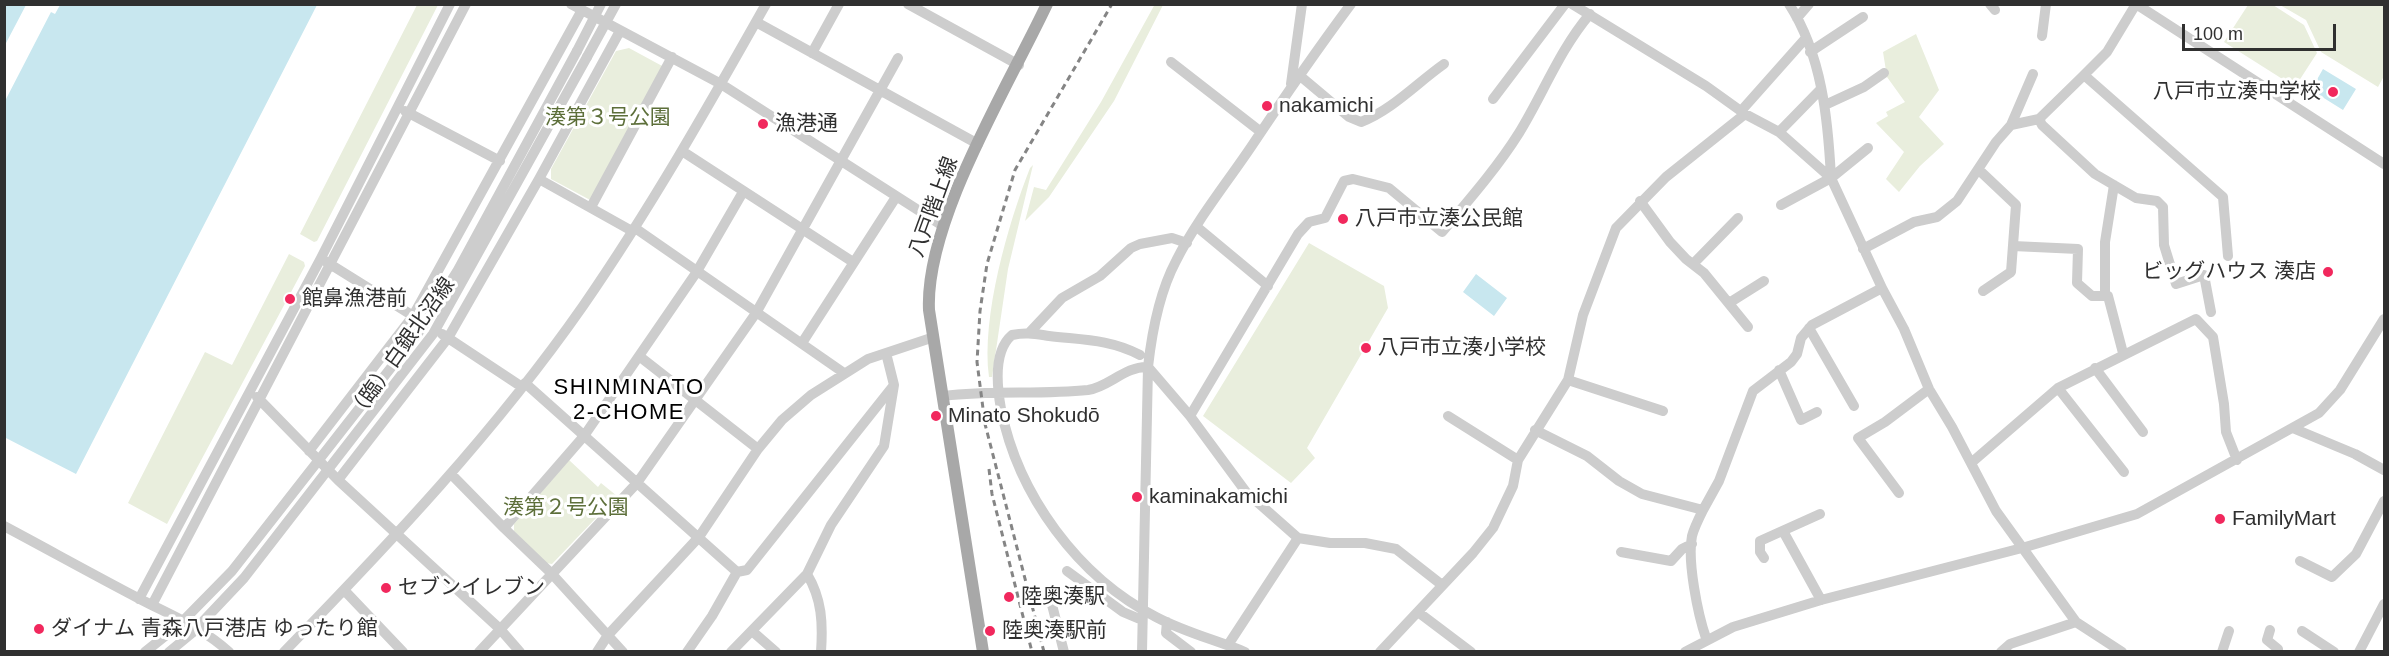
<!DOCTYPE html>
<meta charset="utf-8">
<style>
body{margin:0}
#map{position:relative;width:2389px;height:656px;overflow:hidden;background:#fff;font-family:Helvetica,sans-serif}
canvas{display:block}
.frame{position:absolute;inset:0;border:6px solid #303030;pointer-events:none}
.scale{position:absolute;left:2182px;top:24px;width:154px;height:27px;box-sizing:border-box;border:3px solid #303030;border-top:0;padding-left:8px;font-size:18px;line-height:21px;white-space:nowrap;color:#303030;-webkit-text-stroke:4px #fff;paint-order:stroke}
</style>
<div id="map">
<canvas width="2389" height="656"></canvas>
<div class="frame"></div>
<div class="scale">100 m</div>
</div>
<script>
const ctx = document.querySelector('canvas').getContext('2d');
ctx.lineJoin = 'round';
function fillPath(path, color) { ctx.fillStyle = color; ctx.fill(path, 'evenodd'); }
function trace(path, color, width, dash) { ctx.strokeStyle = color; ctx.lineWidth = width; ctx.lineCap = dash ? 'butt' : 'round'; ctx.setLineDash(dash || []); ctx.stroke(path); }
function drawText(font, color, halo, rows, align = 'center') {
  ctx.font = font + ' Helvetica,"Noto Sans JP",sans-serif'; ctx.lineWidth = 6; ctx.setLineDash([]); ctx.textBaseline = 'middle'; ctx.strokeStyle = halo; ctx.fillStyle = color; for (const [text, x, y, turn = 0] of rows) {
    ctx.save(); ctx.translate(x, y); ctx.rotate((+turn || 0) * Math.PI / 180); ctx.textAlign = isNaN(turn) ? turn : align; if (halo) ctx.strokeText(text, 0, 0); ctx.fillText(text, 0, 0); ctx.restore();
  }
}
fillPath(new Path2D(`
 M 1155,4 L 1163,5 L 1114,101 L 1049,197 L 1025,221 L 1034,187 L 1046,190 L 1101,102 Z
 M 417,5 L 438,5 L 317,241 L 314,242 L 300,234 Z
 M 2248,5 L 2273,5 L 2304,25 L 2317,53 L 2295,87 L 2224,42 Z
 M 2280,5 L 2384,5 L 2384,76 L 2378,87 L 2321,52 L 2306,20 Z
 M 1916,34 L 1939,90 L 1919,117 L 1944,144 L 1920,166 L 1899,192 L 1886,179 L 1904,152 L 1876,123 L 1888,116 L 1886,112 L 1905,102 L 1887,77 L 1883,52 Z
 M 629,48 L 664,67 L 592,201 L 551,179 L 551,169 L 616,51 Z
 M 1033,165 L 1008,269 L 992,377 L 989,377 C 981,317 1008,224 1030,168 Z
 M 1309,243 L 1384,286 L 1388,308 L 1307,448 L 1315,458 L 1291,483 L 1203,416 Z
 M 289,254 L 304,262 L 305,266 L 167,524 L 128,503 L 205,352 L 232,365 Z
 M 569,460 L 598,487 L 601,483 L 617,496 L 552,564 L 546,563 L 514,531 L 514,524 Z`), '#e9eedd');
fillPath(new Path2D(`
 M 5,4 L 26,5 L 5,45 L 4,5 Z
 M 60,5 L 317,5 L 76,474 L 4,437 L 5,101 L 51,12 L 55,14 Z
 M 2323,69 L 2356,89 L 2343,110 L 2311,90 Z
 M 1476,274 L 1507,298 L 1494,316 L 1463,292 Z`), '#c8e7ef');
trace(new Path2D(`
 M 571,4 L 721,84 L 943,226
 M 908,4 L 1019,65
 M 1572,4 L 1706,86 L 1745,114
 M 1789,4 C 1822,55 1828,119 1831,178
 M 1990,4 L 1995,10
 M 2136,4 L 2384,164
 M 1797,18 L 1809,4
 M 756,22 L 978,144
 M 2042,36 L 2046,4
 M 577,51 L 601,4
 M 1810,52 L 1863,17
 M 812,53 L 839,4
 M 587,57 L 616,4
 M 1171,62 L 1261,132
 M 1299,75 L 1349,117 L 1361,122 C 1392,110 1417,83 1444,64
 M 2084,75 L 2223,197 L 2228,256
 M 1291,84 L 1302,4
 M 1493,99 L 1565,4
 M 1825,105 L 1864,87 L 1884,73
 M 405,111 L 500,161
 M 1741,111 L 1805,39
 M 2039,119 L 2042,125 L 2095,174 L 2136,198 L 2157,201 L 2163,207 L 2164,245 L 2176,284 L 2204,275 L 2211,312
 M 2011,125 L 2033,74
 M 1779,132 L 1821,89
 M 682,151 L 853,262
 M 1979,170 L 2016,205 L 2011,272 L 1983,291
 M 539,179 L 632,231
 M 1640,201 L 1670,242 L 1686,259 L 1704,273 L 1748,327
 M 1781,205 L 1831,178 L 1868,148
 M 591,207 L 672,57
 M 1197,227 L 1268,286
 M 635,228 L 844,373
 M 2013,246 L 2078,249 L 2077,283 L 2092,296 L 2108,296 L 2123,353
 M 1863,249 L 1914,222 L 1937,217 L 1957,201 L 1996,142 L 2011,125 L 2039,119 L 2083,76 L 2107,52 L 2136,4
 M 325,261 L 418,319
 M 1693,264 L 1738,218
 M 2105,296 L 2105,242 L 2114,185
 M 1729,303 L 1764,281
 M 1809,328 L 1854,406
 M 1030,332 L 1062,298 L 1100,276 L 1131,248 L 1140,244 L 1172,238 L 1187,243
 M 442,334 L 522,387
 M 802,343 L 896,197
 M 1140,355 C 1109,339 1082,340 1049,336 C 1035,334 1026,332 1012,335 C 993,351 997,387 1001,409 C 1018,495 1078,577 1156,617 C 1184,632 1216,640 1245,652
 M 639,356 L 758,449
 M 2095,368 L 2143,432
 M 1779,370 L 1801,420 L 1817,412
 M 1568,380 L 1663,411
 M 525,383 L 737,572 L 747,570 L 894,385 L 886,353
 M 2058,388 L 2124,472
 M 944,396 C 992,390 1040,395 1088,390 C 1109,387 1125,366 1148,367 L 1190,416 L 1246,492 L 1298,538 L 1330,543 L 1365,543 L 1396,549 L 1442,585
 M 257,397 L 338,480 L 500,629 L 520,652
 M 1190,416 L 1298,234 L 1309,222 L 1325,218 L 1344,181 L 1353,179 L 1389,188 L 1442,232 C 1469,200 1497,168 1519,133 C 1543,94 1560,49 1590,14
 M 1448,416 L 1518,460
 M 2295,429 L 2355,454 L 2384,470
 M 1535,430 L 1587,456 L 1619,481 L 1642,494 L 1703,510 L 1719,481 L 1753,391 L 1791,362 L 1797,354 L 1801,338 L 1812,325 L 1882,288
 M 309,451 L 413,316 L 582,10
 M 1971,463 L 2058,388 L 2196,319 L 2213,337 L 2224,404 L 2226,432 L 2237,460
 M 451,474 L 504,528
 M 338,480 L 448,338 L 539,179 L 620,31
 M 1899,493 L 1858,438 L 1885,422 L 1929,389
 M 1703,510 C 1699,518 1694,528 1692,536 C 1687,561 1698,615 1706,638
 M 4,526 C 49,550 94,575 138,598 C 170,615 202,627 229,652
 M 1783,531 L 1821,600
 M 1621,552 L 1671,561 L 1682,549 L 1692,544
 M 1764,558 L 1760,552 L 1760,541 L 1820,514
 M 2300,561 L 2332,577 L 2356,554 L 2384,501
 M 1067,571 L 1123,612 L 1142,620
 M 807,574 C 822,599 823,623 821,652
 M 344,590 L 403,652
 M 1049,593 L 1064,652
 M 139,599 L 321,258 L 450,4
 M 152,605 L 466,4
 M 1418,612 L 1471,652
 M 1167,622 L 1166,633 L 1191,652
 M 2270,630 L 2267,640 L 2278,649 L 2277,652
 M 752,631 L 776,652
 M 2302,631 L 2334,652
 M 1228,645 L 1298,538
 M 284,652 C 390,543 495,432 583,306 C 650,209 708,107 766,4
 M 479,652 L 637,483 L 756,313 L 898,58
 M 597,652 L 608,635 L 699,537 L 758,449 L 782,420 L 811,395 L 868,359 L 934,337
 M 623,652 L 552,574 L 504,528 L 584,436 L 696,273 L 743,192
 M 687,652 L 712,616 L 737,572
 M 731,652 L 807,574 L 831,525 L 884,446 L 894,385
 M 1142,652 L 1148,367 C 1152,331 1159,293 1176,261 C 1196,221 1226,184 1251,147 C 1283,99 1316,51 1351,4
 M 1380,652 L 1473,553 L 1493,528 L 1513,486 L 1518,460 L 1568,380 L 1583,315 L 1616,228 L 1666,177 L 1745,114 L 1779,132 L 1831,178 L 1882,288 L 1904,329 L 1929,389 L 1952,427 L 1996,511 L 2076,622 L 2122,652
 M 1685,652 L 1733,627 L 1821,600 L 2022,548 L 2137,514 L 2319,413 L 2340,390 L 2384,319
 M 2001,652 L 2010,644 L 2076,622
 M 2222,652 L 2229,631
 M 2359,652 L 2384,604`), '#cdcdcd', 10);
trace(new Path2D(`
 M 983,652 L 929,310 C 925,221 1008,87 1047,4`), '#a8a8a8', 12);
trace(new Path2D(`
 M 989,469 L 992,494 L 1032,652
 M 1044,652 L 985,424 L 977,362 L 980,311 L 987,264 L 1015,170 L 1112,4`), '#858585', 3, [6, 4.5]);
trace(new Path2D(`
 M 145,652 L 180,624 L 232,571 L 422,328 L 458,270 L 577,51
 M 169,652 L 192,633 L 244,578 L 433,334 L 587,57`), '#cdcdcd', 10);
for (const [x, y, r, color] of [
 [2333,92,6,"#f1285d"],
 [1267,106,6,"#f1285d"],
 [763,124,6,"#f1285d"],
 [1343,219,6,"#f1285d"],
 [2328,272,6,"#f1285d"],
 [290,299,6,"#f1285d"],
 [1366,348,6,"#f1285d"],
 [936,416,6,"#f1285d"],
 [1137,497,6,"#f1285d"],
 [2220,519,6,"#f1285d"],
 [386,588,6,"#f1285d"],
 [1009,597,6,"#f1285d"],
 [39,629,6,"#f1285d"],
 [990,631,6,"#f1285d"]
]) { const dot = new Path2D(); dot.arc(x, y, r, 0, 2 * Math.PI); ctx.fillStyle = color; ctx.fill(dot); trace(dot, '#fff', 2); }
drawText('21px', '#303030', '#fff', [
 ["八戸市立湊中学校",2321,92,"right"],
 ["nakamichi",1279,106],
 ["漁港通",775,124],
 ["八戸市立湊公民館",1355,219],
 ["ビッグハウス 湊店",2316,272,"right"],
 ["館鼻漁港前",302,299],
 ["八戸市立湊小学校",1378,348],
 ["Minato Shokudō",948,416],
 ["kaminakamichi",1149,497],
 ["FamilyMart",2232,519],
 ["セブンイレブン",398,588],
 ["陸奥湊駅",1021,597],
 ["ダイナム 青森八戸港店 ゆったり館",51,629],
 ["陸奥湊駅前",1002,631]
], 'left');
drawText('21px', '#5d6f3a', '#fff', [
 ["湊第３号公園",608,118],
 ["湊第２号公園",566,508]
]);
drawText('21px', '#303030', '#fff', [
 ["八戸階上線",934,207,-70],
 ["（臨）白銀北沼線",402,349,-55]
]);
ctx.letterSpacing = '1.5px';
drawText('22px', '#000', '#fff', [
 ["SHINMINATO",629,388],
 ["2-CHOME",629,413]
]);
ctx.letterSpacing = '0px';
</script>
